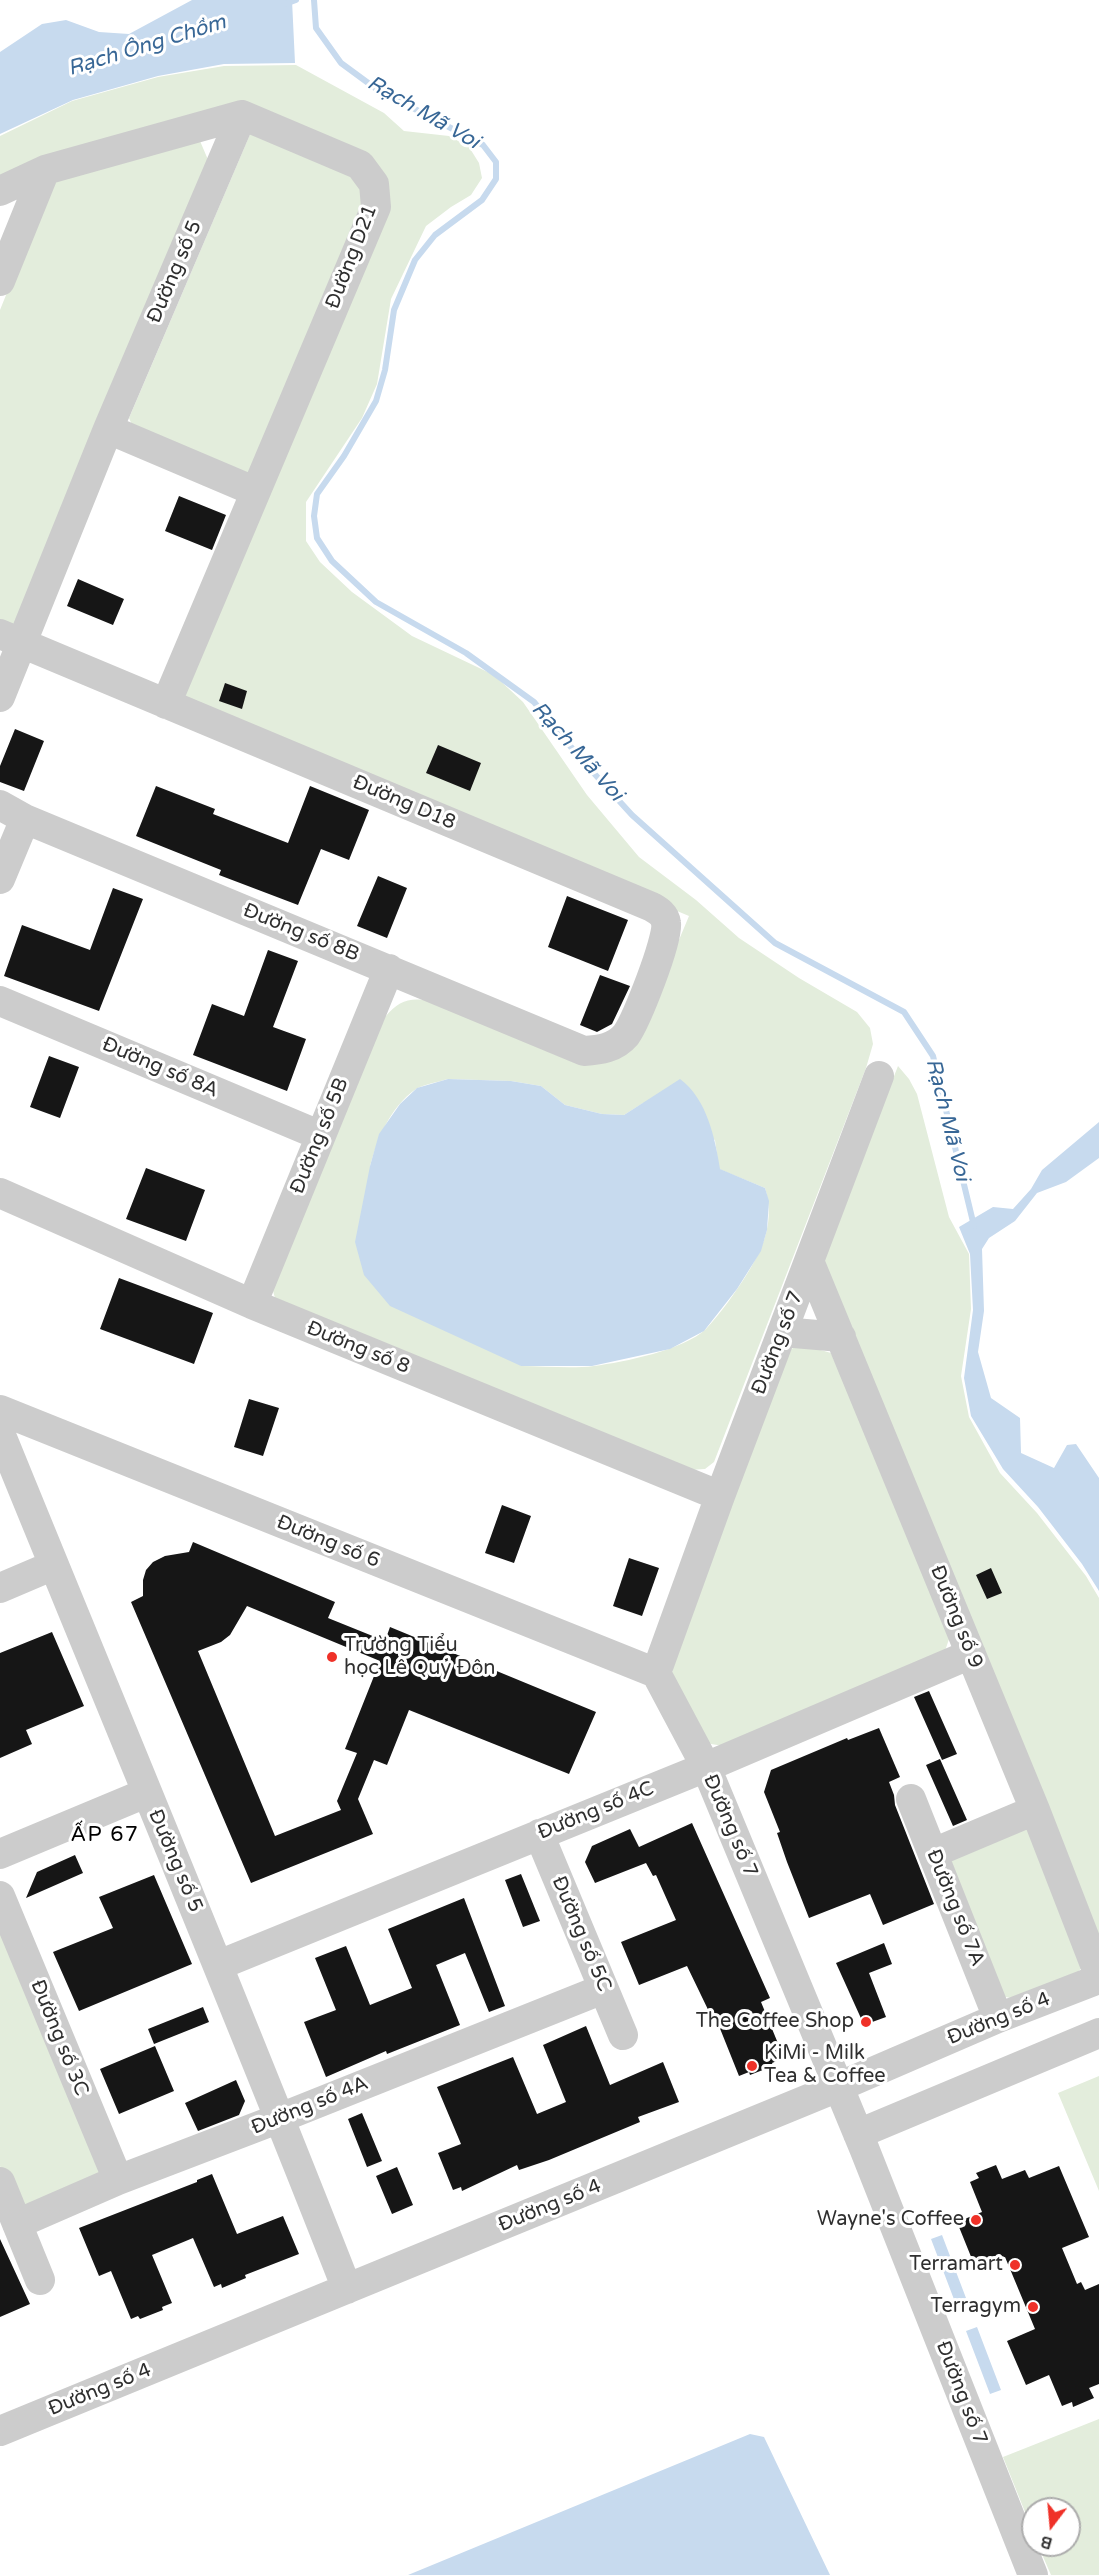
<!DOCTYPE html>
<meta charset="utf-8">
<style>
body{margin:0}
#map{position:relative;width:1099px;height:2575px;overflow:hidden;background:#fff;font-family:"Varela Round",sans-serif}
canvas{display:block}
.north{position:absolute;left:1021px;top:2497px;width:60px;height:60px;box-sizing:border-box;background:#fff;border:2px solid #acacac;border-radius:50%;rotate:196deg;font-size:16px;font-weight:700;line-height:24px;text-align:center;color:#2f2f2f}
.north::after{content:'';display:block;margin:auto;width:21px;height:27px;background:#ef3128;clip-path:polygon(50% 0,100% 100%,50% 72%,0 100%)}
</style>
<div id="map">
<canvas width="1099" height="2575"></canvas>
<div class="north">B</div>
</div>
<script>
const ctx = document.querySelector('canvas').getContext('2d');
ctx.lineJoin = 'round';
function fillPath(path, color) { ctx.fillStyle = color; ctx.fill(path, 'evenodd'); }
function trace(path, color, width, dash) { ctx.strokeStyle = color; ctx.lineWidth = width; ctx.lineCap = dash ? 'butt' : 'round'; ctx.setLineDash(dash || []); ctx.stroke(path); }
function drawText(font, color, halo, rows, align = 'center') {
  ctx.font = font + ' "Varela Round",sans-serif'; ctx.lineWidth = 6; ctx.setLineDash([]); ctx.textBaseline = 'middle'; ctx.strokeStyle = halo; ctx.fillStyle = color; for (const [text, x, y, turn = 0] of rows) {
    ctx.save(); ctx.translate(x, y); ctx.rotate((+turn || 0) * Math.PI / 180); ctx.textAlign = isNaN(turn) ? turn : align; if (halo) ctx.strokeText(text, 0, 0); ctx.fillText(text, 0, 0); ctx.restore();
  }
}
fillPath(new Path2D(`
 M 296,65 L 384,113 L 404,131 L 449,136 L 469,147 L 479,163 L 482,178 L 471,195 L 451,207 L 426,226 L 391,299 L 377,384 L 362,418 L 306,502 L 306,541 L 320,562 L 352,592 L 412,636 L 494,675 L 523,702 L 587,795 L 639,857 L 696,900 L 739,938 L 799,978 L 857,1012 L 870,1028 L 873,1044 L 866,1068 L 714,1462 L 705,1469 L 689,1470 L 276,1302 L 272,1287 L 385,1017 C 399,1000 410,997 431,1001 L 569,1059 L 637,1040 L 689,916 L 195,709 L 186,701 L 184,692 L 384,192 L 246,107 L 0,179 L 0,136 L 72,101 L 158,77 L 224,66 ZM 448,1079 L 511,1081 L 541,1086 L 565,1105 L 602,1114 L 624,1115 L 643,1103 L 715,1140 L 719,1169 L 765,1188 C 775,1220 764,1247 747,1274 C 735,1293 721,1313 706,1329 C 684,1350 624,1362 594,1366 C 571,1369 544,1366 521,1366 L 370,1166 C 378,1138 390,1107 416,1089 C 425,1084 438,1082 448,1079 Z
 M 251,132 L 354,174 L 368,196 L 248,476 L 132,425 L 129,418 Z
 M 200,141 L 209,162 L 17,623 L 8,625 L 0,623 L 0,310 L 49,188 L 55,182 Z
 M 898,1066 L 909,1079 L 917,1094 L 949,1217 L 969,1254 L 971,1309 L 961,1376 L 969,1417 L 1000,1473 L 1037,1513 L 1086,1576 L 1099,1598 L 1099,1944 L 821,1264 Z
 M 800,1344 L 831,1353 L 951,1633 L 945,1651 L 724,1746 L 711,1744 L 701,1738 L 672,1674 L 674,1658 L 788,1351 Z
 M 1029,1823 L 1084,1965 L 1078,1972 L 1014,1999 L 1002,1996 L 945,1858 Z
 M 0,1922 L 103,2161 L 99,2178 L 28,2210 L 16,2206 L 0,2166 Z
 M 1099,2076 L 1099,2191 L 1058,2093 Z
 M 1099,2419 L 1099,2575 L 1051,2575 L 1038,2545 L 1069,2545 L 1069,2509 L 1033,2509 L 1033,2532 L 1003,2457 Z`), '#e3eddc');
fillPath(new Path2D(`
 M 192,0 L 292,0 L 295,63 L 224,64 L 158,76 L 73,100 L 0,134 L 0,52 L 42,24 L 66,20 L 99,32 L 129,34 Z
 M 448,1079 L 511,1081 L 541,1086 L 565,1105 L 602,1114 L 624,1115 L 680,1079 C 707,1099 715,1138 720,1169 L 765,1188 L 769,1201 L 767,1230 L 761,1251 L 737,1289 L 704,1331 L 670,1349 L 592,1366 L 521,1366 L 390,1306 L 364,1275 L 355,1242 L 370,1166 L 379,1134 L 400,1104 L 417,1088 Z
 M 1099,1122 L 1099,1158 L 1066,1182 L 1037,1193 L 1015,1221 L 989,1238 L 982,1249 L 984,1311 L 978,1352 L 991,1398 L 1020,1418 L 1021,1453 L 1054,1468 L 1067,1445 L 1076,1444 L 1099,1478 L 1099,1591 L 1082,1564 L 1038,1507 L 1003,1469 L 971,1416 L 964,1378 L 973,1310 L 970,1254 L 959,1227 L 993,1207 L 1013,1209 L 1031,1189 L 1042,1170 Z
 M 942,2235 L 966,2298 L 955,2302 L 931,2239 Z
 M 977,2327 L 1001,2390 L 990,2394 L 966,2331 Z
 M 750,2434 L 764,2437 L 830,2575 L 408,2575 Z`), '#c7daee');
trace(new Path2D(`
 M 314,0 L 316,28 L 341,63 L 375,88 L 483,145 L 496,162 L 496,179 L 482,200 L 435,235 L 415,260 L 394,310 L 385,370 L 376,401 L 344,456 L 317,494 L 314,516 L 317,538 L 332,561 L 376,602 L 466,653 L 534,702 L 580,758 L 632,815 L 775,943 L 904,1012 L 933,1056 L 974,1226
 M 285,4 L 296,0`), '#c7daee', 6);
fillPath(new Path2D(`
 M 179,496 L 226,515 L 212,550 L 165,531 Z
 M 78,579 L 124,599 L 113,625 L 67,606 Z
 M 225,683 L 247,691 L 242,709 L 219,701 Z
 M 15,729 L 44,741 L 24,791 L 0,782 L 0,766 Z
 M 438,745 L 481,763 L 470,791 L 426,773 Z
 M 156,786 L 215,809 L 213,814 L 288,843 L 310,786 L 369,810 L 349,860 L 321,849 L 298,905 L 219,875 L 221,870 L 136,836 Z
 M 378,876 L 407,888 L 387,938 L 357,926 Z
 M 113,888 L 143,899 L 99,1011 L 4,976 L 22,925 L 90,950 Z
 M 567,896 L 628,920 L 608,971 L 548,947 Z
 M 268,950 L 298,961 L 273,1027 L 306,1039 L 287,1091 L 193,1055 L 212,1004 L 244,1016 Z
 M 600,975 L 630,986 L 612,1024 L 597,1032 L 580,1025 Z
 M 49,1056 L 79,1067 L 60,1118 L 30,1107 Z
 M 146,1168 L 205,1190 L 186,1241 L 126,1219 Z
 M 119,1278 L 213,1313 L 194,1364 L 100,1329 Z
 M 249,1399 L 279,1408 L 263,1456 L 234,1447 Z
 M 502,1505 L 531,1516 L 514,1563 L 485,1553 Z
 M 193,1542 L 335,1602 L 328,1618 L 385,1641 L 390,1627 L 596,1712 L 569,1774 L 409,1710 L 387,1765 L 374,1760 L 358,1799 L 373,1834 L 251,1883 L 131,1602 L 143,1596 L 143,1580 L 146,1570 L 153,1562 L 165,1556 L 189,1552 ZM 247,1606 L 380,1661 L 345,1749 L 357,1753 L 337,1801 L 341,1810 L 275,1836 L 198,1651 L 221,1642 L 230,1635 Z
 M 629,1558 L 659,1568 L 642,1616 L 613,1606 Z
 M 991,1568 L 1002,1593 L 987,1599 L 976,1575 Z
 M 52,1632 L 84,1706 L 26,1730 L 32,1744 L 0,1758 L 0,1653 Z
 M 929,1691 L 957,1754 L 942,1760 L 914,1697 Z
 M 879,1728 L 900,1777 L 889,1782 L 894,1795 L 895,1805 L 934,1904 L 883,1925 L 870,1894 L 809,1918 L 787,1862 L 777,1833 L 780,1832 L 764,1792 L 771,1770 L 847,1738 L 848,1740 Z
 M 940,1759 L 967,1820 L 953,1826 L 926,1765 Z
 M 692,1823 L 770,1998 L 761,2002 L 784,2058 L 772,2063 L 773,2066 L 750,2075 L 749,2072 L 739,2076 L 717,2021 L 714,2022 L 687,1966 L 639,1985 L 621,1942 L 676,1920 L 656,1875 L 653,1876 L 646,1863 L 595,1883 L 585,1862 L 592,1846 L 630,1829 L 639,1847 Z
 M 75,1855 L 83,1873 L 26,1898 L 37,1872 Z
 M 521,1874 L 540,1921 L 523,1927 L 505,1880 Z
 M 154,1875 L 192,1964 L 79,2011 L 53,1952 L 113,1928 L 99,1897 Z
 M 464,1898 L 505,2006 L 489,2012 L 465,1953 L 436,1965 L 460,2025 L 387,2054 L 386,2051 L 326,2077 L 304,2022 L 336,2010 L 315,1958 L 346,1946 L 370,2005 L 412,1988 L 388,1929 Z
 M 884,1943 L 892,1964 L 869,1973 L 886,2017 L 864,2025 L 836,1963 Z
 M 203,2007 L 209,2022 L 154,2044 L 148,2029 Z
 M 586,2026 L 610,2085 L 663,2062 L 679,2102 L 638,2117 L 640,2122 L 549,2160 L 519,2170 L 517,2165 L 462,2191 L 461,2187 L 453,2190 L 438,2153 L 461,2144 L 437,2087 L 513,2057 L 537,2114 L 566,2102 L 543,2045 Z
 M 155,2046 L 174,2091 L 119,2114 L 100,2069 Z
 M 236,2080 L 245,2101 L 239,2115 L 198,2131 L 185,2103 Z
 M 362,2113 L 382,2161 L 367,2167 L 348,2119 Z
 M 996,2165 L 1002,2179 L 1025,2170 L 1029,2178 L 1059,2166 L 1089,2237 L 1062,2248 L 1077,2284 L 1081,2282 L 1085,2290 L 1099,2284 L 1099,2384 L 1089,2388 L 1094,2398 L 1073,2407 L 1072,2402 L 1062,2406 L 1049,2375 L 1026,2385 L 1007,2341 L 1035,2329 L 1005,2257 L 976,2269 L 957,2222 L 982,2212 L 970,2182 L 979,2178 L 976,2173 Z
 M 397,2167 L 413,2205 L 392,2214 L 376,2176 Z
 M 212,2174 L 237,2234 L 283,2216 L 299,2254 L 245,2275 L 246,2278 L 222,2288 L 221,2284 L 214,2287 L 193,2238 L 152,2255 L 172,2303 L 162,2307 L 163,2310 L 140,2319 L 138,2316 L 131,2319 L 111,2271 L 99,2276 L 79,2228 L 197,2182 L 197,2180 Z
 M 0,2239 L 30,2304 L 0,2317 Z`), '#161616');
trace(new Path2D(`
 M 0,191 L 45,170 L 242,115 L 360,165 L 374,184 L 376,207 L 166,704
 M 0,281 L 45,170
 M 108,429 L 254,491
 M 0,634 L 652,907 C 659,911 665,915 666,923 C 669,939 636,1021 626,1035 C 615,1048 600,1050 584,1051 L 25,819 L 0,805
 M 0,697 L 108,429 L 242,115
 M 0,879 L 25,819
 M 0,1001 L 319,1135
 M 879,1076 L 720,1496 L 656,1673 L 706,1767 L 864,2148 L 1033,2575
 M 0,1193 L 252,1304 L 720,1496
 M 809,1261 L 1035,1810 L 1099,1975
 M 252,1304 L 389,969
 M 782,1332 L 841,1337
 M 0,1410 L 656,1673
 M 0,1433 C 116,1718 235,2002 347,2289
 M 0,1588 L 54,1565
 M 911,1799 L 998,2018
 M 539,1834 L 623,2035
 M 933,1853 L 1035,1810
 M 0,1854 L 146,1793
 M 0,1896 L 118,2180
 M 219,1965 L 706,1767 L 971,1654
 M 858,2134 L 1099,2033
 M 0,2182 L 40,2280
 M 17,2224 L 118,2180 L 280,2118 L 603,1989
 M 0,2431 L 838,2087 L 998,2018 L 1099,1979`), '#ccc', 30);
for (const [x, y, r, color] of [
 [332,1657,6,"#ef3128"],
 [866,2022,6,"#ef3128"],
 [752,2066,6,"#ef3128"],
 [976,2220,6,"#ef3128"],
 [1015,2265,6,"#ef3128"],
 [1033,2307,6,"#ef3128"]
]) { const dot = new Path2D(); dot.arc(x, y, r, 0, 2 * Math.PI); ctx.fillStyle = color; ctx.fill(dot); trace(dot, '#fff', 2); }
drawText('20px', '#2f2f2f', '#fff', [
 ["Đường D21",352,257,-69],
 ["Đường số 5",175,272,-67],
 ["Đường D18",404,803,23],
 ["Đường số 8B",301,933,22],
 ["Đường số 8A",160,1068,23],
 ["Đường số 5B",320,1136,-68],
 ["Đường số 7",778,1343,-69],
 ["Đường số 8",358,1348,22],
 ["Đường số 6",328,1542,22],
 ["Đường số 9",956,1617,68],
 ["Đường số 4C",596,1811,-22],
 ["Đường số 7",730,1826,67],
 ["Đường số 5",175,1861,67],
 ["Đường số 7A",955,1908,68],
 ["Đường số 5C",581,1934,67],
 ["Đường số 4",999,2019,-22],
 ["Đường số 3C",59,2038,68],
 ["Đường số 4A",310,2106,-22],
 ["Đường số 4",550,2206,-22],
 ["Đường số 4",100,2390,-22],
 ["Đường số 7",961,2393,69]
]);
drawText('20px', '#2f2f2f', '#fff', [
 ["Trường Tiểu",344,1646,"left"],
 ["học Lê Quý Đôn",344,1669,"left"],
 ["The Coffee Shop",854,2022],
 ["KiMi - Milk",764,2054,"left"],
 ["Tea & Coffee",764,2077,"left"],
 ["Wayne's Coffee",964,2220],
 ["Terramart",1003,2265],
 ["Terragym",1021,2307]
], 'right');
drawText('italic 21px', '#386796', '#fff', [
 ["Rạch Ông Chồm",147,46,-17],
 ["Rạch Mã Voi",423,113,30],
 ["Rạch Mã Voi",577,752,48],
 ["Rạch Mã Voi",947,1120,76]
]);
ctx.letterSpacing = '1.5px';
drawText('21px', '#000', '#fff', [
 ["ẤP 67",105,1835]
]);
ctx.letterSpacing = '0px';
</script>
